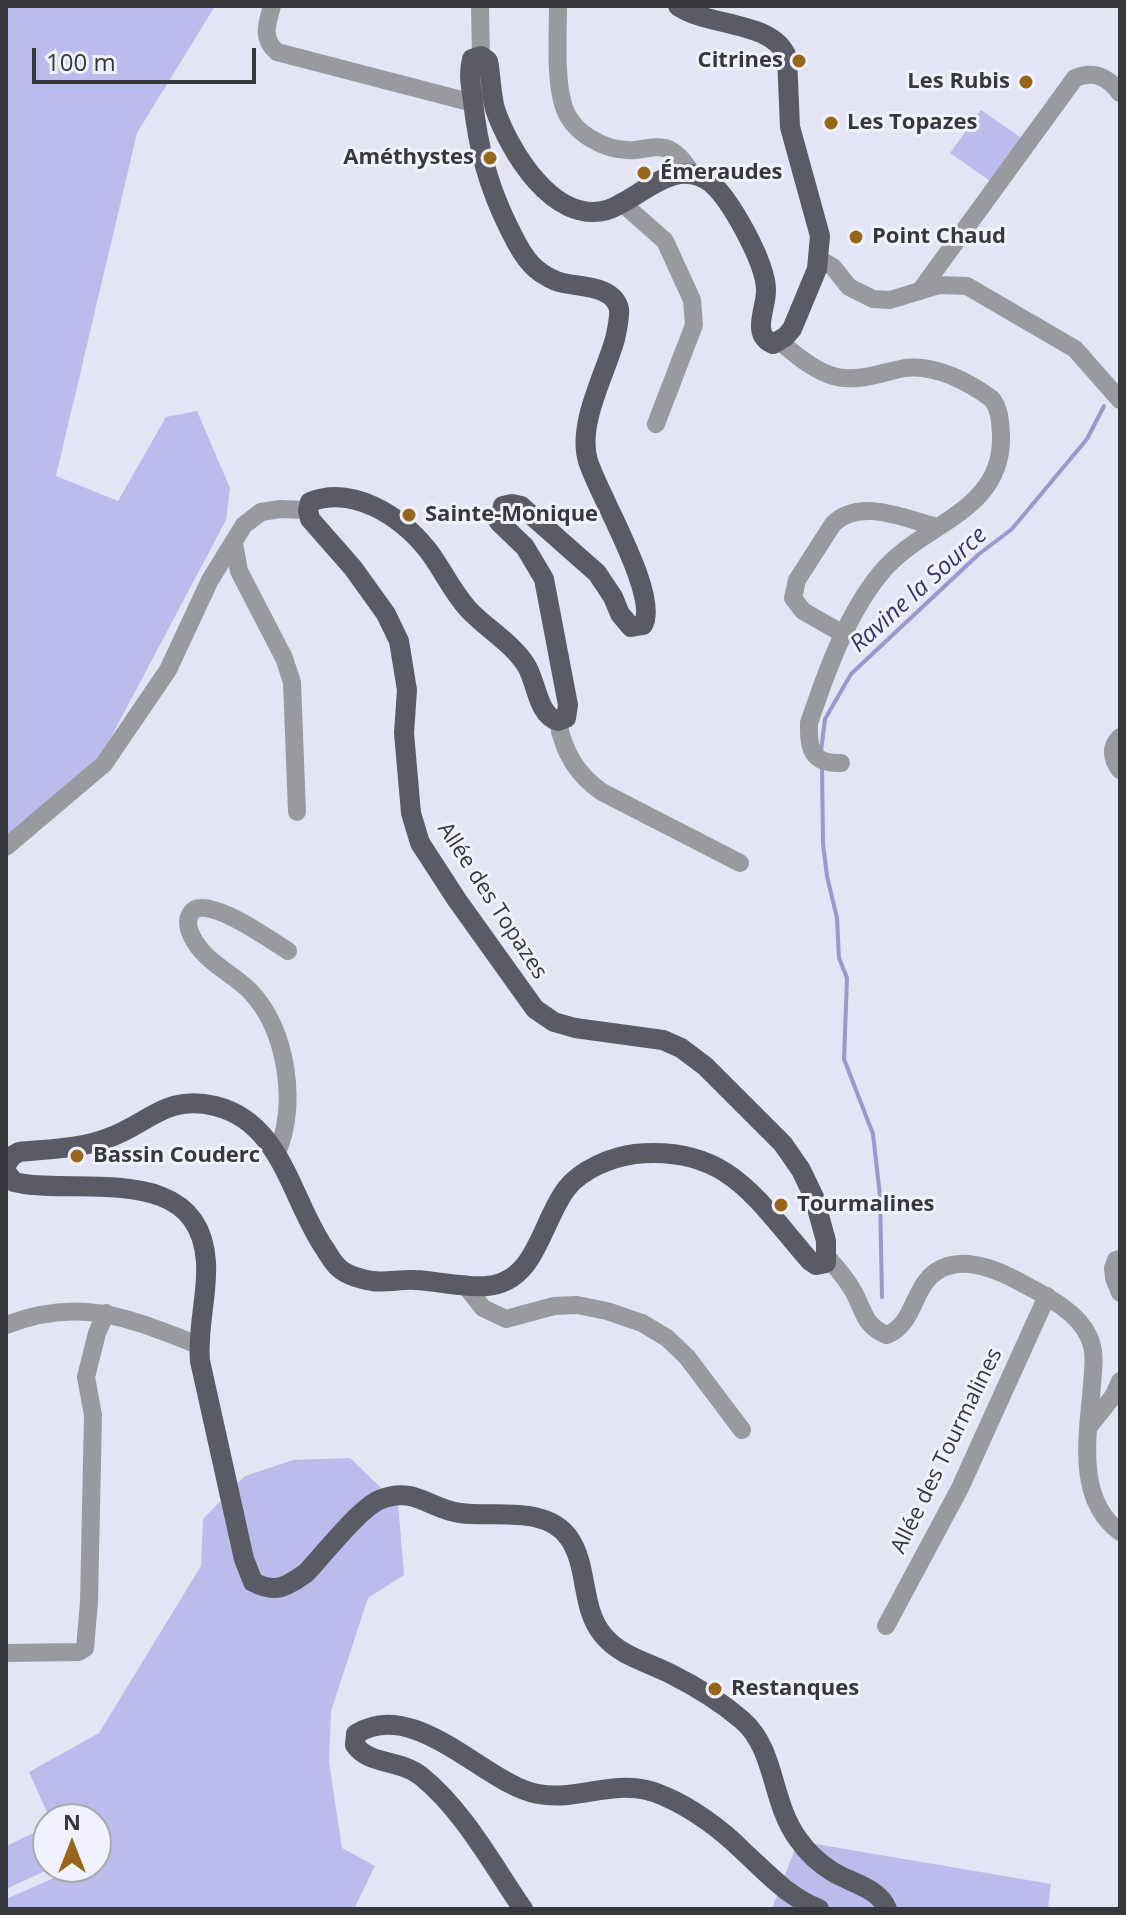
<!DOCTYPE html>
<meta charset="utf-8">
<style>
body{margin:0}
#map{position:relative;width:1126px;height:1915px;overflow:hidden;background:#e3e4f4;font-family:"Open Sans",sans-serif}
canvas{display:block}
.frame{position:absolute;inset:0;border:8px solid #37383e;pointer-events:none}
.north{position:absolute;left:32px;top:1803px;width:80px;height:80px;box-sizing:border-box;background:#f1f2fe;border:2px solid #a7a8b1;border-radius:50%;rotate:0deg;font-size:22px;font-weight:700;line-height:32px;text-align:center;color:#37383e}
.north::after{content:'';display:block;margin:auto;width:28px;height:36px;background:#98661a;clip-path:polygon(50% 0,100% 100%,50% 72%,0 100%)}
.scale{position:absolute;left:32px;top:48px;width:224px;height:36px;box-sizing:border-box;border:4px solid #37383e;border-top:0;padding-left:10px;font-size:24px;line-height:28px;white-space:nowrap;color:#37383e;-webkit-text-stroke:6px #f1f2fe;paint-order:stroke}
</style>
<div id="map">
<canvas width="1126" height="1915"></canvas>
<div class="frame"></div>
<div class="north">N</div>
<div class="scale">100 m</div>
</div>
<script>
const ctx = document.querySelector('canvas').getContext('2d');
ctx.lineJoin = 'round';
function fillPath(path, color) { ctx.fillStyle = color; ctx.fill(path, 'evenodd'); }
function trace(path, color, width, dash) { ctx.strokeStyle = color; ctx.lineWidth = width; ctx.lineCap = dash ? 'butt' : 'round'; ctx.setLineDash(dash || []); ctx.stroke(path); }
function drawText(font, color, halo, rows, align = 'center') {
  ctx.font = font + ' "Open Sans",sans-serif'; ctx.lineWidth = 6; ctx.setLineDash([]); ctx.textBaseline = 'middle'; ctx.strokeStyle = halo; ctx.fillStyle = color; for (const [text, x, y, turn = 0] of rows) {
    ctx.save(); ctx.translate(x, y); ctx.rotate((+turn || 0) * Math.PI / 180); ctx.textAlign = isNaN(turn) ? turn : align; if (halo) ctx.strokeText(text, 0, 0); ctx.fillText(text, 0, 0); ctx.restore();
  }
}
fillPath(new Path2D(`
 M 6,6 L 215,6 L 137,133 L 56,476 L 118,501 L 166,417 L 197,411 L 230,488 L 226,520 L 100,758 L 6,838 Z
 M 981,110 L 1023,139 L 993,183 L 950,153 Z
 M 350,1458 L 398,1504 L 404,1575 L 368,1598 L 331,1711 L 329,1762 L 342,1848 L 375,1866 L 354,1909 L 6,1909 L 6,1899 L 72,1870 L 71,1867 L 96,1867 L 96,1819 L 50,1819 L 29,1772 L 99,1733 L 201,1566 L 203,1519 L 245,1476 L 293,1460 Z
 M 38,1831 L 48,1852 L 48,1867 L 54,1867 L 6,1889 L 6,1846 Z
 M 798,1841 L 1051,1884 L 1048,1909 L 772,1909 Z`), '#bbbcec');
trace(new Path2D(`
 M 821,752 L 825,719 L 851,674 L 979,554 L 1012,529 L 1087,439 L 1104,406
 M 822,765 L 823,844 L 827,876 L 837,918 L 839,958 L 847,978 L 844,1059 L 873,1134 L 880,1196 L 882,1297`), '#9899cc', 4);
trace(new Path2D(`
 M 272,6 C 267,24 261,38 277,52 L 473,103
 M 480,6 L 481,56
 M 558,6 C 558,35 555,77 563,104 C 571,134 607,152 635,150 C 648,149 660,144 672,151 C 681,156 686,165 692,173
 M 621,202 L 665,241 L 692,300 L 694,325 L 656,424
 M 819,259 L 833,267 L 849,287 L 873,299 L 890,300 L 939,285 L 967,286 L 1075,349 L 1120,400
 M 920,291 L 1075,78 C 1094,70 1108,77 1120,93
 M 779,341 C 796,355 815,372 837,377 C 860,382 883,372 905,368 C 935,364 969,382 992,399 C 1000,410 1000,421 1001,434 C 1004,513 922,522 880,574 C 846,616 826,673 809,723 C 808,749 812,764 841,763
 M 234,543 L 239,571 L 284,658 L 292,682 L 297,812
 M 845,635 L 803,611 L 793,598 L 797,580 L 833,524 C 860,497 905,519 938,527
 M 558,721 C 563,752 577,775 602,792 L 740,863
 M 1120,737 C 1110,747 1111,758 1120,770
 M 6,847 L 104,764 L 168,670 L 210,580 L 244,525 L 261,512 L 280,509 L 308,510
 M 277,1153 C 298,1104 287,1030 250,991 C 233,974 208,963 195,942 C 190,934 185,922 191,913 C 204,892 272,941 288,951
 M 828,1258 C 837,1268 845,1277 852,1289 C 864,1309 863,1326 887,1335 C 919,1322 911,1277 948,1266 C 970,1259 999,1271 1018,1281 C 1042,1294 1077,1310 1089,1337 C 1096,1352 1093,1369 1092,1385 C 1088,1434 1075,1499 1120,1532
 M 1120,1259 L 1116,1260 L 1113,1268 L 1114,1278 L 1120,1293
 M 464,1284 L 483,1308 L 506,1319 L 554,1306 L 577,1305 L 607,1311 L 642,1323 L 667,1338 L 687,1357 L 742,1430
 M 6,1325 C 80,1296 129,1318 198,1345
 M 1088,1428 L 1114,1395 L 1120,1381
 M 886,1626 L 960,1488 L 1047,1296
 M 6,1653 L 79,1652 L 85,1648 L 89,1602 L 93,1415 L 86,1377 L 97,1333 L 106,1313`), '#999aa0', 18);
trace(new Path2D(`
 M 6,1165 L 12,1156 L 19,1152 C 49,1149 80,1149 108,1138 C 148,1124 166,1094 215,1106 C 282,1122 291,1200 325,1249 C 329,1255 333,1263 339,1268 C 347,1276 362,1279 372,1281 C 386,1283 401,1279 415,1280 C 438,1281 464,1288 487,1286 C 537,1282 541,1221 567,1188 C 582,1169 612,1157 635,1154 C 728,1145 756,1199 810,1261 L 816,1265 L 826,1263 L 826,1241 L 814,1197 L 801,1170 L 783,1144 L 705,1066 L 681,1048 L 663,1040 L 575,1028 L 554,1022 L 535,1009 L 457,900 L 420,843 L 411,813 L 404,733 L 407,690 L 399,641 L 386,614 L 353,568 L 310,519 L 308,510 L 310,502 C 353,485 400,516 427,549 C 442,568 452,592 469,610 C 487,629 512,643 526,665 C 537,682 537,715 558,721 L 566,718 L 568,705 L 544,579 L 525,547 L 499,522 L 503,506 L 512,504 L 521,506 L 597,573 L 613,597 L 620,614 L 631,627 L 643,625 C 660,596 598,494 588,461 C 577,424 605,375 615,339 C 617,330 620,317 619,309 C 613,283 574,288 556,281 C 547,277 537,271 531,264 C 521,254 515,240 509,228 C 488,186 478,147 473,101 C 471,86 468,74 472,59 L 481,56 L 488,61 C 491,76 491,94 495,109 C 509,150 553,225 607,210 C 639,200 675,154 711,183 C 731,200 765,262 766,289 C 767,308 750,334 773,344 L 785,337 L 792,329 L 817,269 L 820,236 L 790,127 L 787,57 C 772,20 708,27 678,6
 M 6,1172 L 14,1182 L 24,1184 C 88,1193 200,1165 206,1262 C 208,1295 197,1327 200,1361 L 244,1559 L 253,1582 C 276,1594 286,1587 306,1573 C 324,1554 358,1510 379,1500 C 414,1485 429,1509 460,1513 C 494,1518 546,1505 569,1538 C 589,1567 580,1607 603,1635 C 620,1656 647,1662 671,1674 C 695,1686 721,1702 742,1720 C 776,1749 771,1803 798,1839 C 807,1852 820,1864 833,1872 C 851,1883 879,1888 887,1909
 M 523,1909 C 492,1864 464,1811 421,1776 C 399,1759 369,1765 355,1745 L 356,1734 C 415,1696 486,1785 538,1794 C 582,1802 618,1775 664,1796 C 692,1808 721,1829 743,1851 C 768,1874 787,1896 819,1909`), '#5b5b66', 20);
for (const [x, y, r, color] of [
 [799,61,8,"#98661a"],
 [1026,82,8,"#98661a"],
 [831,123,8,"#98661a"],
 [490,158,8,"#98661a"],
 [644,173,8,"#98661a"],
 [856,237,8,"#98661a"],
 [409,515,8,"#98661a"],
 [77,1156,8,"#98661a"],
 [781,1205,8,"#98661a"],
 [715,1689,8,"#98661a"]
]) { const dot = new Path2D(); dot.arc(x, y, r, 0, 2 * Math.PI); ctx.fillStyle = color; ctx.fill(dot); trace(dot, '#f1f2fe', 3); }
drawText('bold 22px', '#37383e', '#f1f2fe', [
 ["Citrines",783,61,"right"],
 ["Les Rubis",1010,82,"right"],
 ["Les Topazes",847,123],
 ["Améthystes",474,158,"right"],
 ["Émeraudes",660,173],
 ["Point Chaud",872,237],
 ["Sainte-Monique",425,515],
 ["Bassin Couderc",93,1156],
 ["Tourmalines",797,1205],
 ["Restanques",731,1689]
], 'left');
drawText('22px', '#37383e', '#f1f2fe', [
 ["Allée des Topazes",492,901,57],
 ["Allée des Tourmalines",947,1451,-64]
]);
drawText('italic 24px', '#383371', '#f1f2fe', [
 ["Ravine la Source",919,590,-42]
]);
</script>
